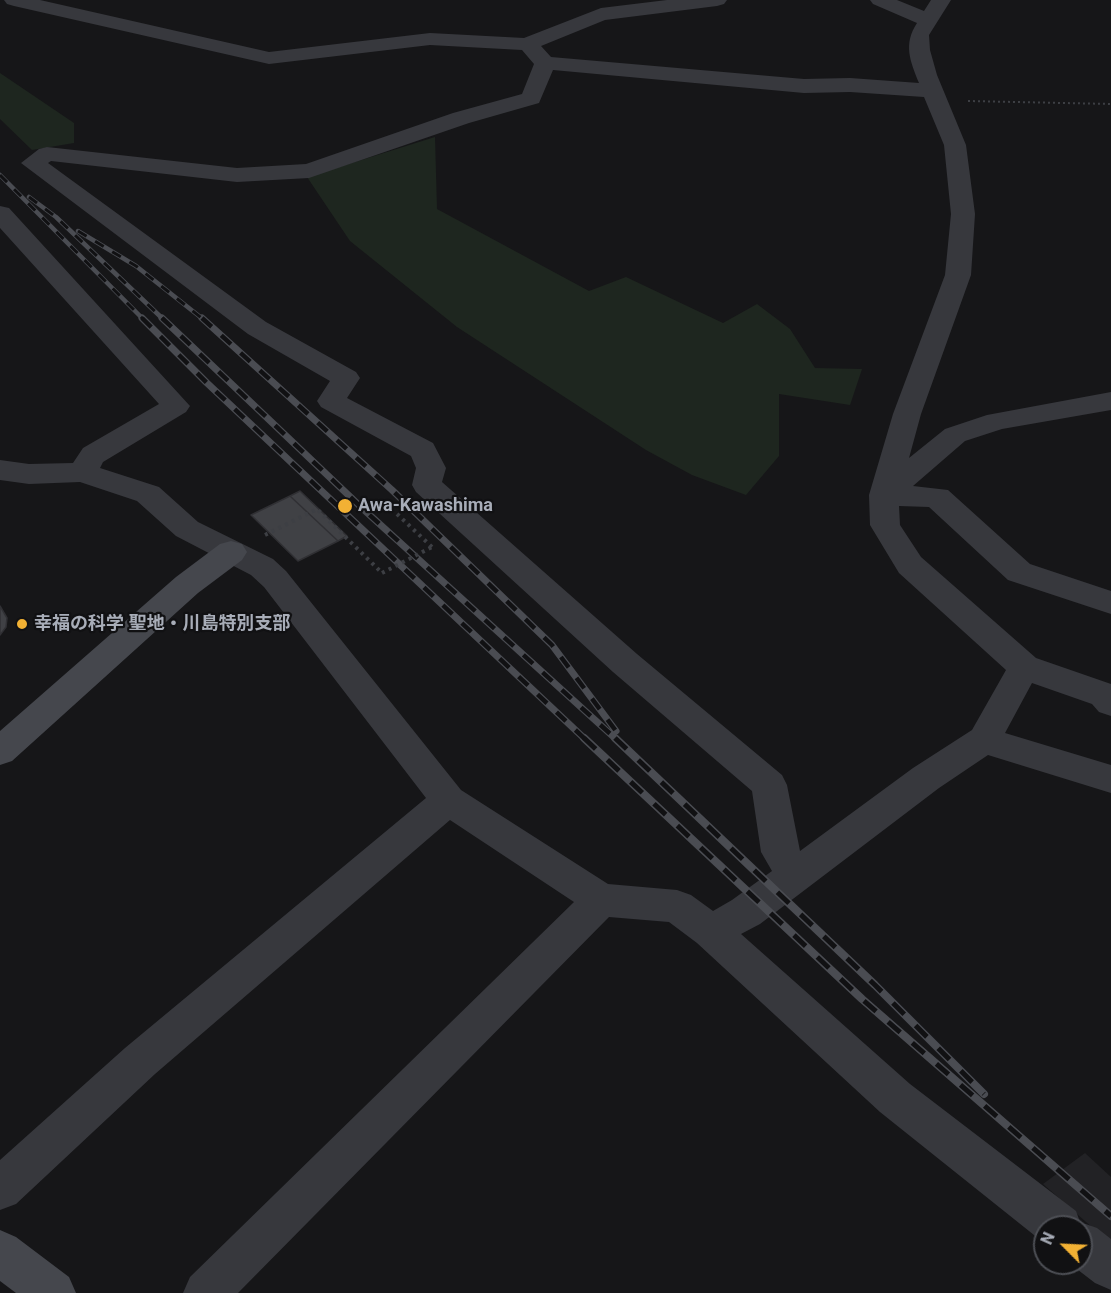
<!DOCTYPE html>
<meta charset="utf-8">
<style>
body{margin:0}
#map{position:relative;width:1111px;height:1293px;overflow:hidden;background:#161618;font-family:Roboto,sans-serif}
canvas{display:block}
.north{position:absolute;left:1033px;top:1215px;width:60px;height:60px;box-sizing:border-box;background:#111113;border:2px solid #4d4f55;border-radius:50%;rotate:294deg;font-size:16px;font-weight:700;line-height:24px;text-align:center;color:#a8adb8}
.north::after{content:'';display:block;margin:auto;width:21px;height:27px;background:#f2b134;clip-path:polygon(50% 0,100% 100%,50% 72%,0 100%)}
</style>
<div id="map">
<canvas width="1111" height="1293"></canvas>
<div class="north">N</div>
</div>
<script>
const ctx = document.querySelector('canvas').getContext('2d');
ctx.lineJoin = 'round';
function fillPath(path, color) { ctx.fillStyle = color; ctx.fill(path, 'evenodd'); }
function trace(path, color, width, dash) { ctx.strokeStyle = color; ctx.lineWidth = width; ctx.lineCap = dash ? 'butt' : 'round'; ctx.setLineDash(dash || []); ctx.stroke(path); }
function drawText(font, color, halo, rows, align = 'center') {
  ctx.font = font + ' Roboto,"Noto Sans JP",sans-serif'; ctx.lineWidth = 4.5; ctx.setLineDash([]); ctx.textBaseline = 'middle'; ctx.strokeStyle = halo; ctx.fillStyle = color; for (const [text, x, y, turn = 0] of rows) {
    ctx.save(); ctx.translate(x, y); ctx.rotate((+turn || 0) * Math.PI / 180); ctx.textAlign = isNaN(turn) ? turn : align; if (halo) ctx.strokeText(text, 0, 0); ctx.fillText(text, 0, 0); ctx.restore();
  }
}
fillPath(new Path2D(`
 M 1085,1153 L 1111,1177 L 1111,1244 L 1043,1184 Z`), '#222225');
fillPath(new Path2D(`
 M 0,73 L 74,123 L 74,143 L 32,150 L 0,119 Z
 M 435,137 L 437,209 L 589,291 L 626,277 L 723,323 L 757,304 L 790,329 L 815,368 L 862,369 L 850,405 L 779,394 L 779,456 L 746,495 L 692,475 L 646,450 L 457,327 L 350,241 L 307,177 Z`), '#1e261f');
const building = new Path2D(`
 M 300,491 L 347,536 L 338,541 L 290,496 Z
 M 290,496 L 338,541 L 298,561 L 251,515 Z
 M 0,606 L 7,618 L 6,627 L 0,635 Z`);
fillPath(building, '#404145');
trace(building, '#303034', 1.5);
trace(new Path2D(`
 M 968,101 L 1111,104`), '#3d3f44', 2, [2, 3]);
trace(new Path2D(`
 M 397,514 L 432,547
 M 265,535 L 317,509 L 382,573`), '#3d3f44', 4, [3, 4.5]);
fillPath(new Path2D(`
 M 4,0 L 40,0 L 269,52 L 430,33 L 524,38 L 601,8 L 667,0 L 727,0 L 724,4 L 717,6 L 605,20 L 541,46 L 551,57 L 804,79 L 850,78 L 919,83 C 910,61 903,44 917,23 L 873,4 L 870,0 L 897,0 L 924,11 L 931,0 L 951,0 L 929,35 L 930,50 L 937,75 L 966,145 L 975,214 L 971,275 L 921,414 L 909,458 L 945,429 L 987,415 L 1111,392 L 1111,410 L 1002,429 L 965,441 L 913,486 L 948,490 L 1030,564 L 1111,591 L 1111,614 L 1008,580 L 929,507 L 899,506 L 900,525 L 921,557 L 1036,658 L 1111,684 L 1111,716 L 1099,712 L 1092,704 L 1032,683 L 1005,733 L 1111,765 L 1111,793 L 988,755 L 939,788 L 760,924 L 741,934 L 910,1084 L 1076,1211 L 1080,1222 L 1097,1228 L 1111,1239 L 1111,1290 L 1095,1283 L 1069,1263 L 1081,1263 L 1081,1227 L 1045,1227 L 1044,1243 L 880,1112 L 697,943 L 669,922 L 609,917 L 238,1293 L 183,1293 L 190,1277 L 574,902 L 450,820 L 155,1074 L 16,1204 L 0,1210 L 0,1160 L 125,1048 L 426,798 L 264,587 L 251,575 L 176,536 L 137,501 L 80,482 L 29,484 L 0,480 L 0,460 L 29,464 L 73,463 L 83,448 L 159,404 L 0,228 L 0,206 L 9,208 L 190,406 L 186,412 L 103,462 L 100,468 L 159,487 L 198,522 L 273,559 L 286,571 L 461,790 L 608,884 L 677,890 L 691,895 L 713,911 L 732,900 L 772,871 L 761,852 L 752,791 L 613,672 L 416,492 L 412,485 L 416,468 L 411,456 L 321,407 L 317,401 L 330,381 L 248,334 L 21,163 L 39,149 L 47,147 L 237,168 L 306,164 L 453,113 L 522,94 L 534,64 L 522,50 L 430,45 L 269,64 L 14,6 L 7,4 ZM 553,70 L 804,93 L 850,92 L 924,97 L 944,145 L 951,214 L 945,275 L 893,414 L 869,495 L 870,525 L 899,573 L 1006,670 L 972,730 L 913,768 L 800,851 L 787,785 L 782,775 L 637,654 L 442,482 L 446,468 L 433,443 L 347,398 L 360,378 L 356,372 L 266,322 L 48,163 L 51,161 L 237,182 L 309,178 L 469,123 L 539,103 Z`), '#37383d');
fillPath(new Path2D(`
 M 231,541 L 242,544 L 247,552 L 242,560 L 198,593 L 12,761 L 0,765 L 0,731 L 176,577 L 220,544 Z
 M 0,1230 L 16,1237 L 69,1277 L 76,1293 L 16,1293 L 0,1281 Z`), '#45474d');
const railFar2 = new Path2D(`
 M 0,175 L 144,320
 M 29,197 L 56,217 L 164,320
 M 78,231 L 136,266 L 204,320`);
const railFar1 = new Path2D(`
 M 142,318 L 207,383 L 586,740
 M 162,318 L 362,508 L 617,740
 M 202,318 L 392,490 L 552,645 L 616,731`);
const rail = new Path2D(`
 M 584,738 L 862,999 L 1111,1216
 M 615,738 L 875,985 L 984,1094`);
trace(railFar2, '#4a4c52', 4.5);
trace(railFar1, '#4a4c52', 7);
trace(rail, '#4a4c52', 8);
trace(railFar2, '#111113', 3, [10]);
trace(railFar1, '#111113', 4.5, [13]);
trace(rail, '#111113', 5, [16]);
trace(new Path2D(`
 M 382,573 L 432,547`), '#3d3f44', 4, [3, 4.5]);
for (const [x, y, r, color] of [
 [345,506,8,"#f2b134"],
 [22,624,6,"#f2b134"]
]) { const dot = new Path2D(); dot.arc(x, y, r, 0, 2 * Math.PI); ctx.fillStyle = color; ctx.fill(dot); trace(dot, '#111113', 2); }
drawText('bold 18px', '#a8adb8', '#111113', [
 ["Awa-Kawashima",358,506],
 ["幸福の科学 聖地・川島特別支部",34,624]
], 'left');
</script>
